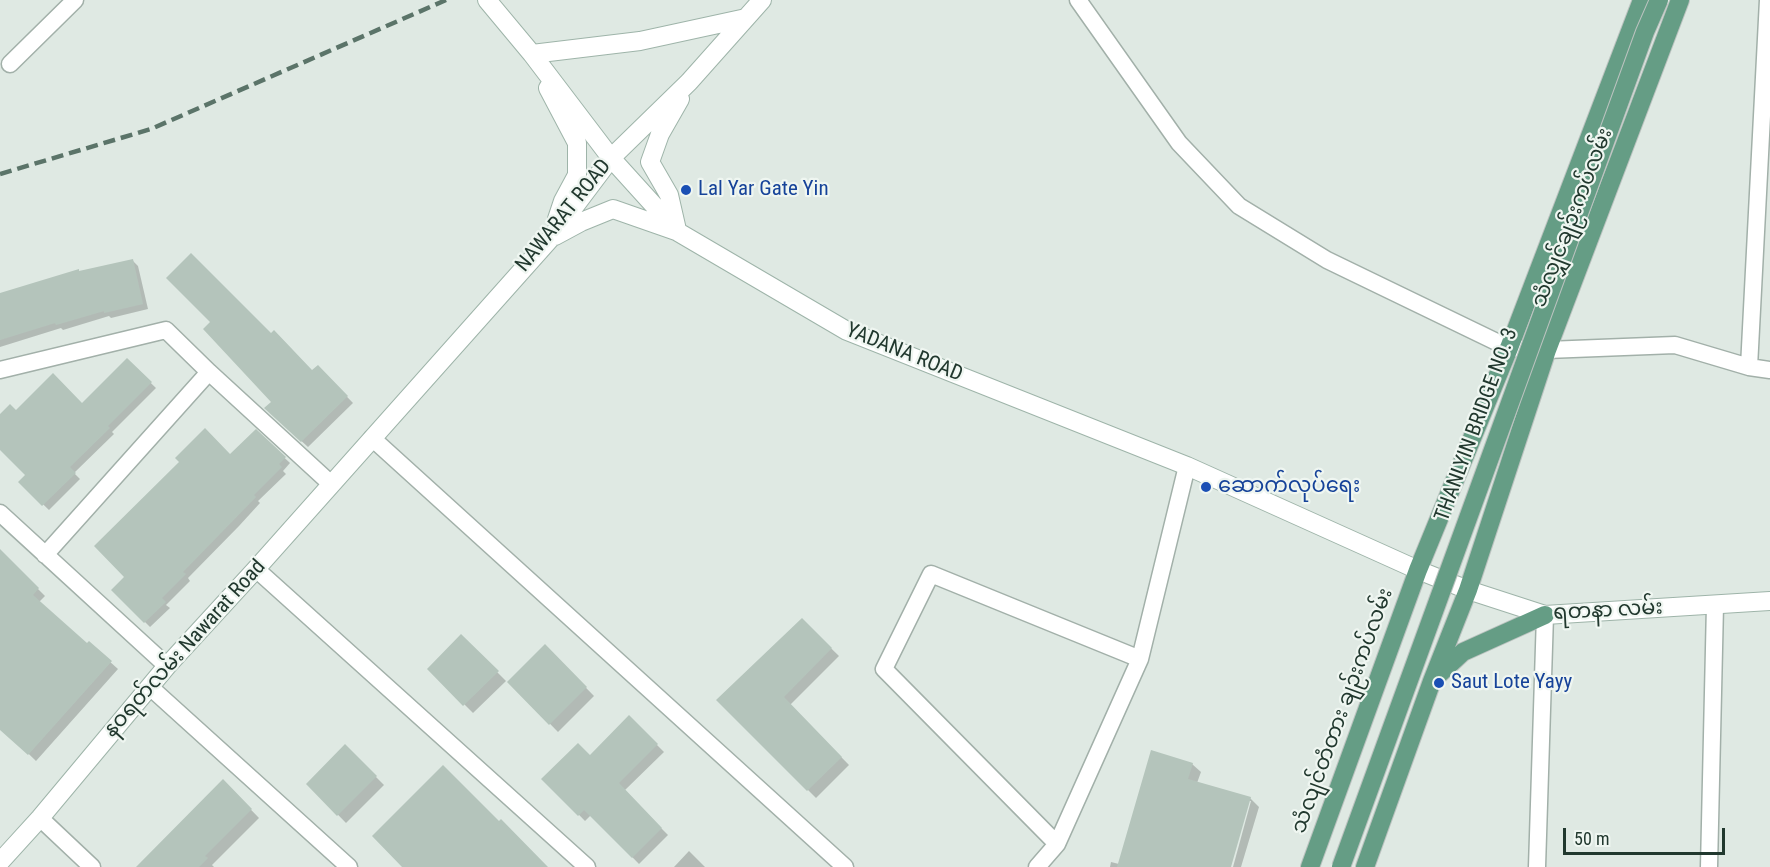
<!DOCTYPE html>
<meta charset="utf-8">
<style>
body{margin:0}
#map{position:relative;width:1770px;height:867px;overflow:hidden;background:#dfe9e3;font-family:"Roboto Condensed",sans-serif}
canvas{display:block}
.scale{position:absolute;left:1563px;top:828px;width:162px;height:27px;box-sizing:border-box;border:3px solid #21382e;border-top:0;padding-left:8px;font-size:18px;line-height:21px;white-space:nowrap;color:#21382e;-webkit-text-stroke:4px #eff6f1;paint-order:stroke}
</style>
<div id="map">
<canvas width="1770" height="867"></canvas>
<div class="scale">50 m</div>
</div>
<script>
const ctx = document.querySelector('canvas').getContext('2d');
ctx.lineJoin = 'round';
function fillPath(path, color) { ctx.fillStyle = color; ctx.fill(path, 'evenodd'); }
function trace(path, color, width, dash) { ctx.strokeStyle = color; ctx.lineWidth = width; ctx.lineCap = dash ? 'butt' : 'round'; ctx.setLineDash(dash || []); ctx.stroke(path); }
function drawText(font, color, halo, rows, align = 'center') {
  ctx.font = font + ' "Roboto Condensed","Noto Sans Myanmar",sans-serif'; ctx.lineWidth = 4.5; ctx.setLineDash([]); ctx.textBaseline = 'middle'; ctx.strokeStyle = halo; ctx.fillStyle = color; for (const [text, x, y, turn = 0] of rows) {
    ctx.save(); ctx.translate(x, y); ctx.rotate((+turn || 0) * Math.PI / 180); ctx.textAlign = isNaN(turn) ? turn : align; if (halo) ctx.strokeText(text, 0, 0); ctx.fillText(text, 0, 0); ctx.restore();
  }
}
fillPath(new Path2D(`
 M 132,260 L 138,266 L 148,309 L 111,318 L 109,316 L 63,330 L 61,328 L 0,347 L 0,295 Z
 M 271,335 L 312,372 L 318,367 L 353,403 L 308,447 L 272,414 Z
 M 127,360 L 156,388 L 112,432 L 114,434 L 74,473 L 80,479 L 49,510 L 20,482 L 27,475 L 0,448 L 0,417 L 16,412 L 82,405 Z
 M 256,431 L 290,463 L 283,471 L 286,474 L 258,501 L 260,503 L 239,526 L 188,578 L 190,581 L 166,605 L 170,608 L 150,627 L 113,590 L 231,456 Z
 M 5,556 L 45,596 L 39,602 L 87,645 L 89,643 L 118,669 L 36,761 L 0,726 L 0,560 Z
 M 802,620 L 839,656 L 790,705 L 849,765 L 816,798 L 718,700 Z
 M 461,636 L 506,681 L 473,713 L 429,669 Z
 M 545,646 L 594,696 L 558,732 L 509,682 Z
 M 629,717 L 664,752 L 624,791 L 668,835 L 639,864 L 591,815 L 585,821 L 544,779 L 590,757 Z
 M 345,746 L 384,785 L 346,823 L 308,784 Z
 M 1192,764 L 1201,772 L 1197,783 L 1250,798 L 1259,807 L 1241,867 L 1233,867 L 1251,801 L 1248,801 L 1229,867 L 1110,867 L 1111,862 L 1119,864 Z
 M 223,781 L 259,818 L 212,865 L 214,867 L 143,867 Z
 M 689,851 L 705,867 L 674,867 Z`), '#0003');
fillPath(new Path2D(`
 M 191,253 L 271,333 L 274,330 L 312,370 L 318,365 L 348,396 L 301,442 L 264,408 L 271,402 L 203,329 L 210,322 L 166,278 Z
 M 133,259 L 143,304 L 104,313 L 104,311 L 56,325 L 55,323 L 0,340 L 0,293 L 79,269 L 79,271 Z
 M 127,358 L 152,382 L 108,426 L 110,428 L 70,467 L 76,473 L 42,506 L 18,482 L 25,475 L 0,450 L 0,414 L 10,404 L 16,410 L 53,373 L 82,403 Z
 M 205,428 L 230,454 L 256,429 L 286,457 L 279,464 L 282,467 L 254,495 L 256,497 L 183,572 L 186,574 L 162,598 L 166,602 L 144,623 L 111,590 L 124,577 L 94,546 L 179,462 L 175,458 Z
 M 0,549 L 39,588 L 33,595 L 87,643 L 89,641 L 112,661 L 28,755 L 0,730 Z
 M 802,618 L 832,648 L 784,697 L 842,757 L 807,791 L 716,700 Z
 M 461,634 L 499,671 L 463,706 L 427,669 Z
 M 545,644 L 587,687 L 549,725 L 507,682 Z
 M 629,715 L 658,744 L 619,783 L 662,828 L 632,858 L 584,810 L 578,816 L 541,779 L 578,743 L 590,755 Z
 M 345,744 L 377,776 L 337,816 L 306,784 Z
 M 1151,750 L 1193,763 L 1188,779 L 1251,797 L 1231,867 L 1117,867 Z
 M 443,765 L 499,821 L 501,819 L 548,867 L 402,867 L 372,836 Z
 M 223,779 L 252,809 L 205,856 L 208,858 L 199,867 L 136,867 Z`), '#b4c4bb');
const street = new Path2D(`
 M 1078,0 L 1179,143 L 1239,206 L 1327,260 L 1509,348 L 1547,350 L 1675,345 L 1749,367 L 1770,370
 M 10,64 L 75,0
 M 1749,367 L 1768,0
 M 0,370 L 166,330 L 209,372 L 331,484
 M 372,438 L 845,867
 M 0,513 L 167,666
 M 45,555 L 209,372
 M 256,569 L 587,867
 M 150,687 L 349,867
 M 40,818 L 92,867
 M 1057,844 L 884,669 L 931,574 L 1140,659
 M 1037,867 L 1057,844 L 1140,659 L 1187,466
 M 1537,867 L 1545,615
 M 1709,867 L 1715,605`);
const secondary = new Path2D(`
 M 487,0 L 532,54 L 611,158 L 678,232 L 847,331 L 1187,466 L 1418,570 L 1468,590 L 1545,615 L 1770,601
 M 532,54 L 640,41 L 746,18
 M 548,88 L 577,143 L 577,175 L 563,201 L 557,219
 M 677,230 L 669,195 L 650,162 L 660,134 L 680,99
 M 555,236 L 581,222 L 613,209 L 676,231
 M 0,862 L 40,818 L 167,666 L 256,569 L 550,239 L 611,158 L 689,82 L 762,0`);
const primary = new Path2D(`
 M 1435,678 L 1463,652 L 1545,615
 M 1310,867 L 1418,570 L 1509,348 L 1642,0
 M 1365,867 L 1432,681 L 1468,590 L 1547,350 L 1680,0`);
trace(street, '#a2b0a9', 19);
trace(secondary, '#9eb4a9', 20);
trace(primary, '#bcc3c0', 20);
trace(street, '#fff', 16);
trace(secondary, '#fff', 18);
trace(primary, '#659d85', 18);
trace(new Path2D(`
 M 0,174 L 151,129 L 446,0`), '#5b7469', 4.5, [12, 6]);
const primaryBridge = new Path2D(`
 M 1341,867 L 1645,32 L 1659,0`);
trace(primaryBridge, '#bcc3c0', 20, []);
trace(primaryBridge, '#659d85', 18);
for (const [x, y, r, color] of [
 [686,190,6,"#1a4fb4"],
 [1206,487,6,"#1a4fb4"],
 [1439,683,6,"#1a4fb4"]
]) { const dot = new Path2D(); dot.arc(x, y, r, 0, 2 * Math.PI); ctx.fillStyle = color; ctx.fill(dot); trace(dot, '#eff6f1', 2); }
drawText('21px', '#164399', '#eff6f1', [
 ["Lal Yar Gate Yin",698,190],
 ["ဆောက်လုပ်ရေး",1218,487],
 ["Saut Lote Yayy",1451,683]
], 'left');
drawText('21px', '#21382e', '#eff6f1', [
 ["NAWARAT ROAD",564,216,-51],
 ["သံလျှင်ချဉ်းကပ်လမ်း",1573,218,-69],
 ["YADANA ROAD",904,353,22],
 ["THANLYIN BRIDGE NO. 3",1477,425,-70],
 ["ရတနာ လမ်း",1608,611,-3],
 ["နဝရတ်လမ်း Nawarat Road",185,649,-48],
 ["သံလျင်တံတား ချဉ်းကပ်လမ်း",1343,711,-70]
]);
</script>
